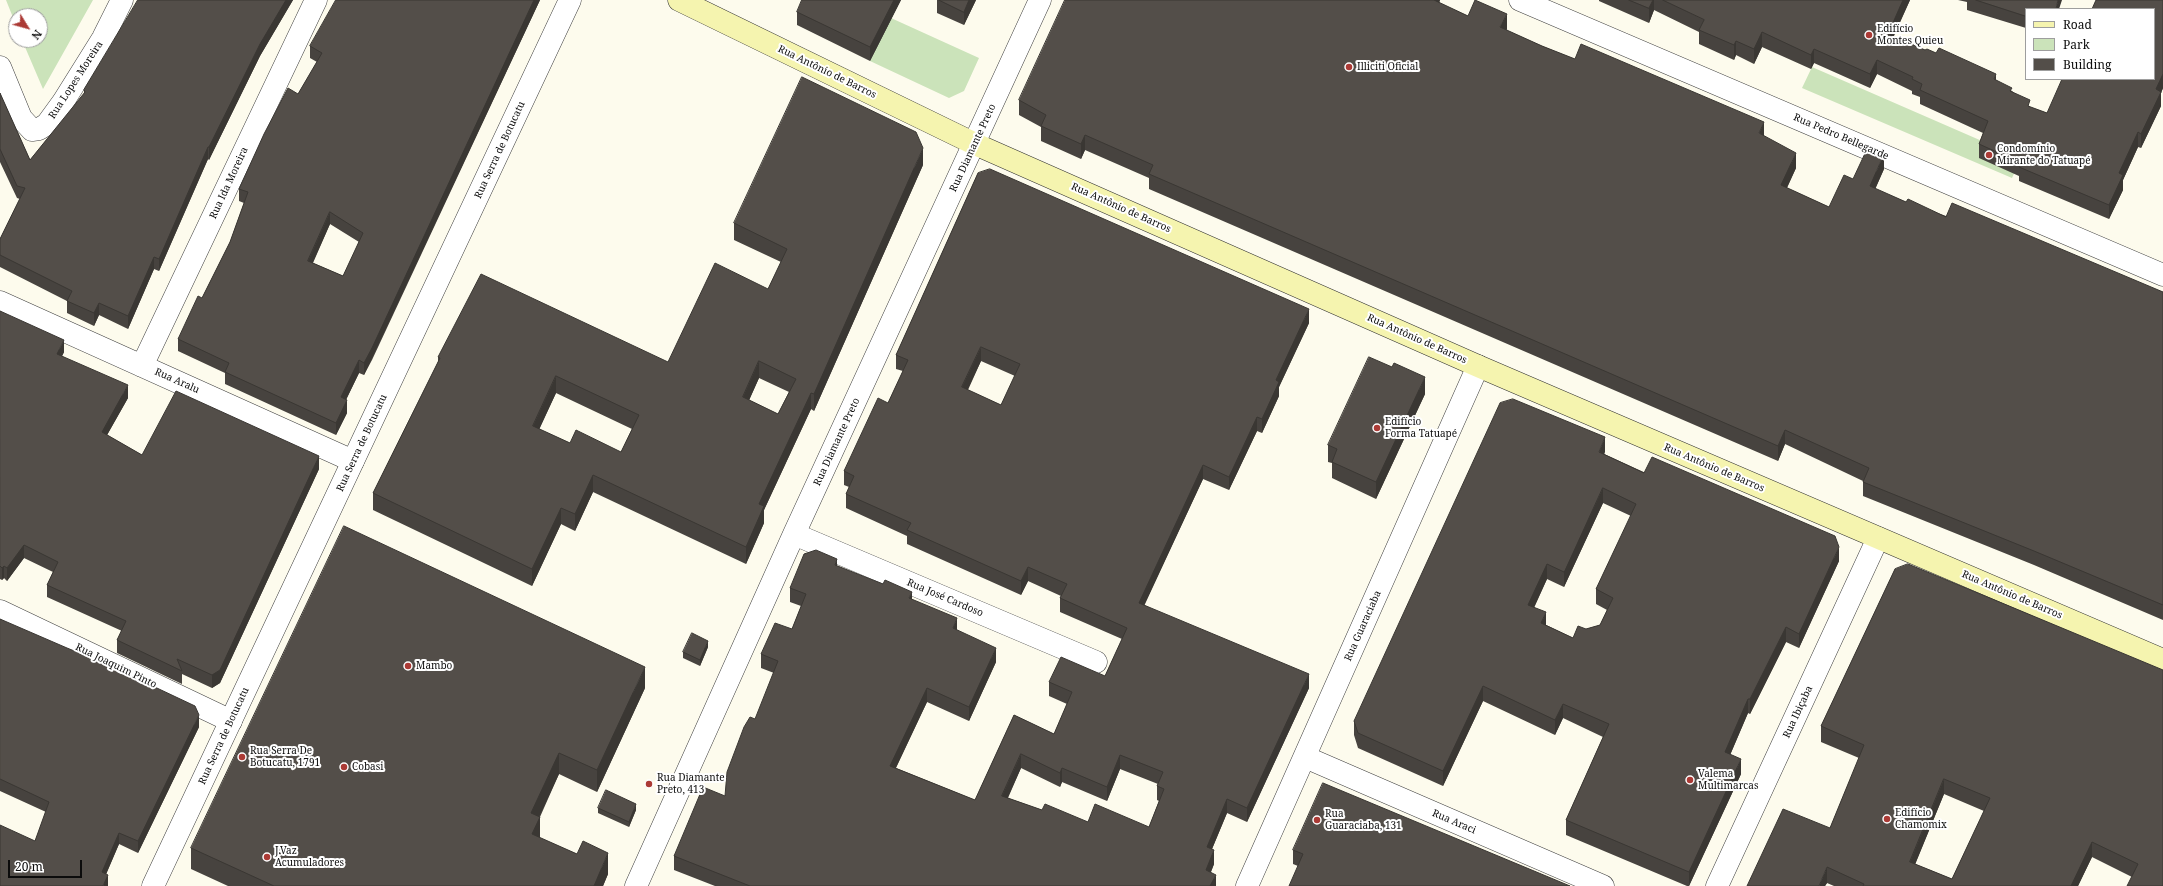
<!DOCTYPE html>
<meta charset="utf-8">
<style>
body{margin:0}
#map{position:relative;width:2163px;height:886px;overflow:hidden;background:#fdfbed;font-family:"Noto Serif",serif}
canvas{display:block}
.legend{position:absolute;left:2025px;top:8px;width:130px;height:72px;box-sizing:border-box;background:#fff;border:1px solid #9e9e9e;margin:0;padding:5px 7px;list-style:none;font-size:12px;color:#0c0c0c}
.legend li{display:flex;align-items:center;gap:8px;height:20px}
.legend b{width:20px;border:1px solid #9e9e9e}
.north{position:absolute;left:8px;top:8px;width:40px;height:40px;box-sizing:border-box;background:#fff;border:1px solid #9e9e9e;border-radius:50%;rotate:127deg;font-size:11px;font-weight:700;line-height:16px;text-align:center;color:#0c0c0c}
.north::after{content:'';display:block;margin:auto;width:14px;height:18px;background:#ab3a35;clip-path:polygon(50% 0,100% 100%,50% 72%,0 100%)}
.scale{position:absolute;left:8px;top:860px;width:74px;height:18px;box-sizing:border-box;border:2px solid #0c0c0c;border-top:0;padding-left:5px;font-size:12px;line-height:14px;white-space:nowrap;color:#0c0c0c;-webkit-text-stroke:3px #fff;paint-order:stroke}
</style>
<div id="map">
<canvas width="2163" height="886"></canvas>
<ul class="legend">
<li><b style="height:5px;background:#f5f4af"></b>Road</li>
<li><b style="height:11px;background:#cbe3ba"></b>Park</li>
<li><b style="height:11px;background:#534e49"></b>Building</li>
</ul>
<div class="north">N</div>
<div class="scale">20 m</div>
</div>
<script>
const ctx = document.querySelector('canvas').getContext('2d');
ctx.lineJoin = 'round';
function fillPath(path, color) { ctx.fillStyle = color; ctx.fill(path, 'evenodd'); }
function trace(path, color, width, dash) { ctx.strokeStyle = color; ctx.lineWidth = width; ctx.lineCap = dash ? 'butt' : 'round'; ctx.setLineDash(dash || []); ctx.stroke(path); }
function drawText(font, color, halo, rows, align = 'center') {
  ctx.font = font + ' "Noto Serif",serif'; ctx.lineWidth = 4; ctx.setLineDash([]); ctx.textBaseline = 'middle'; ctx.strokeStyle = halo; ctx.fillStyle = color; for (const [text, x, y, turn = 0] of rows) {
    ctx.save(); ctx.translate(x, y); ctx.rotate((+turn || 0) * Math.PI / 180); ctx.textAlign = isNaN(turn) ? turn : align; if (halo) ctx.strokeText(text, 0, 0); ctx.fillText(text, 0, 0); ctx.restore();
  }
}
fillPath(new Path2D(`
 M 6,0 L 93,0 L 43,89 L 22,40 L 40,40 L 40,16 L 16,16 L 16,25 Z
 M 891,18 L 979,58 L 964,91 L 949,98 L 870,61 Z
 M 1812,67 L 2021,158 L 2012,178 L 1802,88 Z`), '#cbe3ba');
const minor = new Path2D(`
 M 1520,0 L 2163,275
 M 0,67 L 21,118 L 32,130 L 39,129 L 47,124 L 63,102 L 103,38 L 122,0
 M 0,302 L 353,461
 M 142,366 L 316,0
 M 794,534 L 1096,662
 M 0,611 L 231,721
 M 1305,757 L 1603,886
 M 636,886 L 794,534 L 1040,0
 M 1247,886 L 1478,366
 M 1717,886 L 1878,538`);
const tertiary = new Path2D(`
 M 153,886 L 570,0`);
const secondary = new Path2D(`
 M 679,0 L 975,144 L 1478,366 L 2163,660`);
trace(minor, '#3f3f3f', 23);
trace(tertiary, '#3f3f3f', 23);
trace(secondary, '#2e2e2e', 23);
trace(minor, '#fff', 22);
trace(tertiary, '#fff', 22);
trace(secondary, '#f5f4af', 22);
fillPath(new Path2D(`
 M 138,0 L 293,0 L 260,56 L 209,160 L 208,159 L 159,271 L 154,269 L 128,329 L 99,315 L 94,326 L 67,313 L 67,301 L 0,267 L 0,239 L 20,199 L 17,198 L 0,162 L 0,93 L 30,160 L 84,94 L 84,90 Z
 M 336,0 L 540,0 L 372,360 L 364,375 L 359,373 L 346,400 L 347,413 L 336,435 L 225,384 L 225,373 L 178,351 L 178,339 L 202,298 L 230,242 L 244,203 L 239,201 L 239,189 L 298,94 L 317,62 L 310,58 L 310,46 ZM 330,224 L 359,242 L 343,276 L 313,263 Z
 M 802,0 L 901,0 L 870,61 L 797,25 L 797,12 Z
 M 937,0 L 976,0 L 964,25 L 937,13 Z
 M 1440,0 L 1439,3 L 1468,16 L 1507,29 L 1506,30 L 1542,46 L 1764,136 L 1796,168 L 1787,188 L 1829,207 L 1853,179 L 1884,169 L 1875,189 L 1906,202 L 2163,292 L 2163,620 L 2034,565 L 1863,496 L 1863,481 L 1785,444 L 1778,461 L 1149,189 L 1149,178 L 1085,150 L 1081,159 L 1041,141 L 1041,127 L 1019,115 L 1019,100 Z
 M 1599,0 L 1910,0 L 1894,36 L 1925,50 L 1936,53 L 1996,80 L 2012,91 L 2030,107 L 2047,113 L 2163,0 L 2163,88 L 2161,93 L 2161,106 L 2141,148 L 2138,147 L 2123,180 L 2123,190 L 2109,219 L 2019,181 L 2019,176 L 1979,158 L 1979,144 L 1983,133 L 1920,104 L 1920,97 L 1912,94 L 1912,91 L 1877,74 L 1870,88 L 1814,63 L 1811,69 L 1762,47 L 1754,64 L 1736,55 L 1734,60 L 1699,44 L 1699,32 L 1654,10 L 1649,23 L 1599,1 Z
 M 1958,0 L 2062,0 L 2026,9 L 2026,28 L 1967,10 L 1967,2 Z
 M 923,165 L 814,411 L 811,409 L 764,510 L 764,523 L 746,564 L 593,492 L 575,531 L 561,524 L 532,586 L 373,510 L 373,493 L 438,362 L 438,357 L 668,362 L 768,289 L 781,262 L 734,240 L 734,223 ZM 759,378 L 789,392 L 778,414 L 749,400 ZM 556,393 L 632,429 L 621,452 L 570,443 L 539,429 Z
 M 978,173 L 1309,323 L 1279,387 L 1279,396 L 1262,433 L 1257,431 L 1229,490 L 1203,479 L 1144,605 L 1309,688 L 1247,822 L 1227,813 L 1212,849 L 1214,864 L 1211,872 L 1216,886 L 715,886 L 674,870 L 674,856 L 725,796 L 774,673 L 761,668 L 761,654 L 792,629 L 801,606 L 790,602 L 790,588 L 837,566 L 912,599 L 957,630 L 996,662 L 969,721 L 927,702 L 896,768 L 975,800 L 1014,715 L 1054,734 L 1067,704 L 1049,696 L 1049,682 L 1105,676 L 1122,639 L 1060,612 L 1060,598 L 1061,596 L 1028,581 L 1021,595 L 907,544 L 907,536 L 846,508 L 846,494 L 849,487 L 844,485 L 844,471 L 888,403 L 903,371 L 896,369 L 896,355 ZM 981,361 L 1015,376 L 1001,405 L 968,390 ZM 1021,768 L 1060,787 L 1062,782 L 1107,801 L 1120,769 L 1158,784 L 1157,786 L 1157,800 L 1159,801 L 1149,827 L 1088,822 L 1042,810 L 1008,798 Z
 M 0,311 L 64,352 L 62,356 L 128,398 L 107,435 L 142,455 L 319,469 L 220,683 L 212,688 L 182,674 L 182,684 L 117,653 L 117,640 L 122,631 L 47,597 L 47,585 L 53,572 L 24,558 L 7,581 L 4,578 L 2,580 L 0,579 Z
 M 1392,367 L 1425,394 L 1376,499 L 1332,478 L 1332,463 L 1328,462 L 1328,445 Z
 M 1605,452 L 1604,454 L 1839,561 L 1799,648 L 1786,642 L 1750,714 L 1748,713 L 1730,755 L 1741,774 L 1689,886 L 1687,886 L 1566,835 L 1566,820 L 1603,737 L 1563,718 L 1555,735 L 1483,701 L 1443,786 L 1358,748 L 1354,735 L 1354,721 ZM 1603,503 L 1631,516 L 1596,589 L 1596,604 L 1607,610 L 1600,625 L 1586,629 L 1573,638 L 1546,625 L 1534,608 L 1547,579 L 1564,587 Z
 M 1895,569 L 2163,886 L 2132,877 L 2092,857 L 2078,886 L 1834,886 L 1827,883 L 1825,886 L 1830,828 L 1859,758 L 1821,742 L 1821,726 ZM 1944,794 L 1984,811 L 1952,879 L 1915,864 Z
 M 0,619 L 199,727 L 138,853 L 119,844 L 106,874 L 108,886 L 35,841 L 46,812 L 0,791 Z
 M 708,647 L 700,666 L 683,658 L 683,652 Z
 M 645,688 L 597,792 L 559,774 L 540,817 L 540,838 L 577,854 L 608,874 L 603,886 L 228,886 L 191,869 L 191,848 Z
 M 598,808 L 636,810 L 629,827 L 598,813 Z
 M 1293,850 L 1570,886 L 1298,866 L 1293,864 Z`), '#47433f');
fillPath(new Path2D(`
 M 286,0 L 293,0 L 260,56 L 209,160 L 209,147 L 260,44 Z
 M 534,0 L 540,0 L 364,375 L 364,363 Z
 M 894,0 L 901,0 L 870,61 L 870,47 Z
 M 969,0 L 976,0 L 964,25 L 964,12 Z
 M 1434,0 L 1440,0 L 1434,15 Z
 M 1653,0 L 1654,0 L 1654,10 L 1649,23 L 1649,8 Z
 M 1903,0 L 1910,0 L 1888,48 L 1888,34 Z
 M 2058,0 L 2062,0 L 2059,9 L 2056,9 Z
 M 1507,14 L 1507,29 L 1500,42 L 1500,27 Z
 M 1762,32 L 1762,47 L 1754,64 L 1754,49 Z
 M 1736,41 L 1736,55 L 1734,60 L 1734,45 Z
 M 1814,49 L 1814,63 L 1811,69 L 1811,55 Z
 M 1877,60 L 1877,74 L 1870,88 L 1870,74 Z
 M 1996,74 L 1996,88 L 1994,79 Z
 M 2163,74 L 2163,88 L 2161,93 L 2161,106 L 2141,148 L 2141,134 L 2156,89 Z
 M 1764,122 L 1764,137 L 1759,133 Z
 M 2138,132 L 2138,147 L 2123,180 L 2123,190 L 2109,219 L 2109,205 L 2119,173 Z
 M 1085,135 L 1085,150 L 1081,159 L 1081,144 Z
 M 208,147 L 208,159 L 159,271 L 159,259 Z
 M 923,148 L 923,165 L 814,411 L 814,394 Z
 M 1796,153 L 1796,168 L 1781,200 L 1781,185 Z
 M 1884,154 L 1884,169 L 1870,201 L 1870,186 Z
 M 330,212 L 330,224 L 308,273 L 308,261 Z
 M 154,257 L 154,269 L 128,329 L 128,316 Z
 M 99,303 L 99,315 L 94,326 L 94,313 Z
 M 1309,309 L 1309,323 L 1279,387 L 1279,396 L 1262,433 L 1262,419 L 1276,380 Z
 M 64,340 L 64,352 L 57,366 L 57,354 Z
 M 981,347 L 981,361 L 962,401 L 962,387 Z
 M 359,360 L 359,373 L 341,410 L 341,397 Z
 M 759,361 L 759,378 L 743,414 L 743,397 Z
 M 556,376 L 556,393 L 533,443 L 533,426 Z
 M 1425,377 L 1425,394 L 1376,499 L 1376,482 Z
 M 128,385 L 128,398 L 102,444 L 102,432 Z
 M 811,393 L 811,409 L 764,510 L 764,523 L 746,564 L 746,547 L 759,504 Z
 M 347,400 L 347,413 L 336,435 L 336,423 Z
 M 1257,417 L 1257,431 L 1229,490 L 1229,477 Z
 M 1785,430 L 1785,444 L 1778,461 L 1778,446 Z
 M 1605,437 L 1605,452 L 1599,467 L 1599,452 Z
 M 319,456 L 319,469 L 220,683 L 212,688 L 212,675 Z
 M 1203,465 L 1203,479 L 1139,617 L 1139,603 Z
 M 593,475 L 593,492 L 575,531 L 575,514 Z
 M 1603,488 L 1603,503 L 1564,587 L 1564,572 Z
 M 561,508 L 561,524 L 532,586 L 532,569 Z
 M 24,545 L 24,558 L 7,581 L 7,568 Z
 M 1839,547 L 1839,561 L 1799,648 L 1799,634 Z
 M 837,559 L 837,573 L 835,565 Z
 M 1547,564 L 1547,579 L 1528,620 L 1528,605 Z
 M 4,566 L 4,578 L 2,580 L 2,568 Z
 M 1028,567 L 1028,581 L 1021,595 L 1021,581 Z
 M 912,592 L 912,606 L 909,598 Z
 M 1546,612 L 1546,627 L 1541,623 Z
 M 957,618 L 957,632 L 953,628 Z
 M 1786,627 L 1786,642 L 1750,714 L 1750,699 Z
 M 708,641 L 708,647 L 700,666 L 700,660 Z
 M 996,648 L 996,662 L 969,721 L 969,707 Z
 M 645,667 L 645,688 L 597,792 L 597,770 Z
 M 1309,674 L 1309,688 L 1247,822 L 1247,808 Z
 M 1483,686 L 1483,701 L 1443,786 L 1443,771 Z
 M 927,688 L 927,702 L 890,780 L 890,766 Z
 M 1748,699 L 1748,713 L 1725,767 L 1725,752 Z
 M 1563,704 L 1563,718 L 1555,735 L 1555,720 Z
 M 199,715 L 199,727 L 138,853 L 138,841 Z
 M 559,753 L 559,774 L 531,834 L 531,813 Z
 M 1021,754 L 1021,768 L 1002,810 L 1002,796 Z
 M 1120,755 L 1120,769 L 1107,801 L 1107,787 Z
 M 1741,759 L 1741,774 L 1689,886 L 1689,872 Z
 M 1062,768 L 1062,782 L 1060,787 L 1060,773 Z
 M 1944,779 L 1944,794 L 1910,877 L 1910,862 Z
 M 1227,799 L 1227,813 L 1207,861 L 1207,847 Z
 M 636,804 L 636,810 L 629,827 L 629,822 Z
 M 540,817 L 540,838 L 532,834 Z
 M 119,833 L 119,844 L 102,884 L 102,872 Z
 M 2092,842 L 2092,857 L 2078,886 L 2071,886 Z
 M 1214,850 L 1214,864 L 1206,884 L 1206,870 Z
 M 608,853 L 608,874 L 603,886 L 594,886 Z
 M 1827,867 L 1827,883 L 1825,886 L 1819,886 Z
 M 108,875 L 108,886 L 103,886 Z
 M 1216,875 L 1216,886 L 1210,886 Z`), '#3a3733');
const building = new Path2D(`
 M 138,0 L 286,0 L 260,44 L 209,147 L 208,147 L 159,259 L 154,257 L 128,316 L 99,303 L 94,313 L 67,301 L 72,291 L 0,255 L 0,239 L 25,188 L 17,186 L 0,149 L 0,93 L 30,160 L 85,92 L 84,90 Z
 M 336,0 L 534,0 L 372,348 L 364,363 L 359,360 L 341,397 L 347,400 L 336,423 L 225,372 L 229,363 L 178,339 L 198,296 L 202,298 L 230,242 L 248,192 L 239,189 L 264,134 L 288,88 L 298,94 L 322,53 L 310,46 ZM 330,212 L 363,233 L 343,276 L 308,261 Z
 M 802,0 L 894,0 L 870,47 L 797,12 Z
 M 939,0 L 969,0 L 964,12 Z
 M 1065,0 L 1434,0 L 1468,16 L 1475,0 L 1507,14 L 1500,27 L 1542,46 L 1575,59 L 1581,44 L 1764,122 L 1759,133 L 1796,153 L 1781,185 L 1829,207 L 1844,175 L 1853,179 L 1868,147 L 1884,154 L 1870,186 L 1906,202 L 1908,199 L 1946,217 L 1952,203 L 2163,292 L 2163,605 L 2034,551 L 1863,482 L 1869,468 L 1785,430 L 1778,446 L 1149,174 L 1153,165 L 1085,135 L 1081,144 L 1041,126 L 1046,115 L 1019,100 Z
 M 1629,0 L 1653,0 L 1649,8 Z
 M 1663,0 L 1903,0 L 1888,34 L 1925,50 L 1927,49 L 1936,53 L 1939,48 L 1996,74 L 1994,79 L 2012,88 L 2010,91 L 2030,100 L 2028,106 L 2047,113 L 2062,79 L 2154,79 L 2154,9 L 2092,9 L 2096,0 L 2163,0 L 2163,74 L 2156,89 L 2161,92 L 2141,134 L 2138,132 L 2119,173 L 2123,175 L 2109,205 L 2019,167 L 2021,163 L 1979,144 L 1988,121 L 1920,90 L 1922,84 L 1912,79 L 1913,77 L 1877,60 L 1870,74 L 1814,49 L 1811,55 L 1762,32 L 1754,49 L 1736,41 L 1734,45 L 1699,30 L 1704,20 Z
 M 1976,0 L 2058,0 L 2056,9 L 2026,9 L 2026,16 Z
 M 802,77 L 916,132 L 923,148 L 814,394 L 811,393 L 759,504 L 764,506 L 746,547 L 593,475 L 575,514 L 561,508 L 532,569 L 373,493 L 440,358 L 438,357 L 481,274 L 668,362 L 715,263 L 768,289 L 787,249 L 734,223 ZM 759,361 L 796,379 L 778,414 L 743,397 ZM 556,376 L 639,415 L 621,452 L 576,430 L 570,443 L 533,426 Z
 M 990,169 L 1309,309 L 1276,380 L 1279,382 L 1262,419 L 1257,417 L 1229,477 L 1203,465 L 1139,603 L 1309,674 L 1247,808 L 1227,799 L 1207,847 L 1214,850 L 1206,870 L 1216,875 L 1210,886 L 750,886 L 674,856 L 703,787 L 725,796 L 727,772 L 744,727 L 750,717 L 755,719 L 778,661 L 761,654 L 775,623 L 792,629 L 806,594 L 790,588 L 804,554 L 816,550 L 837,559 L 835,565 L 883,584 L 885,580 L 912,592 L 909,598 L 957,618 L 953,628 L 996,648 L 969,707 L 927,688 L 890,766 L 975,800 L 1014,715 L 1054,734 L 1072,692 L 1049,682 L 1061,657 L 1105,676 L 1127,628 L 1060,598 L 1067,584 L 1028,567 L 1021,581 L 907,530 L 911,523 L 846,494 L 854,476 L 844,471 L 878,398 L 888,403 L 908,360 L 896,355 L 978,173 ZM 981,347 L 1020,364 L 1001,405 L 962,387 ZM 1021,754 L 1060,773 L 1062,768 L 1107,787 L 1120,755 L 1163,772 L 1157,786 L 1164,789 L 1149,827 L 1095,804 L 1088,822 L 1045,804 L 1042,810 L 1002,796 Z
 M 0,311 L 64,340 L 57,354 L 128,385 L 102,432 L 142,455 L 176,391 L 319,456 L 220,670 L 212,675 L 177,659 L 182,671 L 117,640 L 126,621 L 47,585 L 58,562 L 24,545 L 7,568 L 4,566 L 2,568 L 0,566 Z
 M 1369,357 L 1392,367 L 1394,363 L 1425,377 L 1376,482 L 1332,462 L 1337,449 L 1328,445 Z
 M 1513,399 L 1605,437 L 1599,452 L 1644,473 L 1652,457 L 1835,536 L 1839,547 L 1799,634 L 1786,627 L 1750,699 L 1748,699 L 1725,752 L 1741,759 L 1689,872 L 1566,820 L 1609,724 L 1563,704 L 1555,720 L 1483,686 L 1443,771 L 1358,733 L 1354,721 L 1500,403 ZM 1603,488 L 1636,504 L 1596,589 L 1613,598 L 1600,625 L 1586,629 L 1578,626 L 1573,638 L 1541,623 L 1546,612 L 1528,605 L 1547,564 L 1564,572 Z
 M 344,526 L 645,667 L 597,770 L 559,753 L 531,813 L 540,817 L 532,834 L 577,854 L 583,841 L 608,853 L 594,886 L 274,886 L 191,848 Z
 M 1908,564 L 2163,670 L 2163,886 L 2127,886 L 2138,864 L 2092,842 L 2071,886 L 1863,886 L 1864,884 L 1827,867 L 1819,886 L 1747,886 L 1783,809 L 1830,828 L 1864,745 L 1821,726 L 1895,569 ZM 1944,779 L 1990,798 L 1952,879 L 1910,862 Z
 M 0,619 L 67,648 L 106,664 L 195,706 L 199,715 L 138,841 L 119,833 L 102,872 L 108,875 L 103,886 L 0,886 L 0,825 L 35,841 L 49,802 L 0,779 Z
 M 692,633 L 708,641 L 700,660 L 683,652 Z
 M 1323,783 L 1570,886 L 1289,886 L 1303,854 L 1293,850 Z
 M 606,790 L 636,804 L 629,822 L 598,808 Z`);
fillPath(building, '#534e49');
trace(building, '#3a3733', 1);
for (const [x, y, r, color] of [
 [1869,35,4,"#ab3a35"],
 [1349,67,4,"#ab3a35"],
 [1989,155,4,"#ab3a35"],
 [1377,428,4,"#ab3a35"],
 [408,666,4,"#ab3a35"],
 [242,757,4,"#ab3a35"],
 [344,767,4,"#ab3a35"],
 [1690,780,4,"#ab3a35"],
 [649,784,4,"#ab3a35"],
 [1887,819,4,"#ab3a35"],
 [1317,820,4,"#ab3a35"],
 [267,857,4,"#ab3a35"]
]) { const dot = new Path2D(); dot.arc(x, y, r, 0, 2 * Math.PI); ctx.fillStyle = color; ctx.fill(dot); trace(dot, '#fff', 1.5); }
drawText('10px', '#0c0c0c', '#fff', [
 ["Edifício",1877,29],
 ["Montes Quieu",1877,41],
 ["Illiciti Oficial",1357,67],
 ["Condomínio",1997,149],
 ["Mirante do Tatuapé",1997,161],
 ["Edifício",1385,422],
 ["Forma Tatuapé",1385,434],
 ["Mambo",416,666],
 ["Rua Serra De",250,751],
 ["Botucatu, 1791",250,763],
 ["Cobasi",352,767],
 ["Valema",1698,774],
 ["Multimarcas",1698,786],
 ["Rua Diamante",657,778],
 ["Preto, 413",657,790],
 ["Edifício",1895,813],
 ["Chamomix",1895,825],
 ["Rua",1325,814],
 ["Guaraciaba, 131",1325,826],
 ["J.Vaz",275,851],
 ["Acumuladores",275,863]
], 'left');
drawText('10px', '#0c0c0c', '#fff', [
 ["Rua Antônio de Barros",827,72,26],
 ["Rua Lopes Moreira",76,80,-57],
 ["Rua Pedro Bellegarde",1841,137,23],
 ["Rua Diamante Preto",973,148,-65],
 ["Rua Serra de Botucatu",500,150,-65],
 ["Rua Ida Moreira",229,183,-65],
 ["Rua Antônio de Barros",1121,208,24],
 ["Rua Antônio de Barros",1417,339,24],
 ["Rua Aralu",177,381,24],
 ["Rua Diamante Preto",837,442,-65],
 ["Rua Serra de Botucatu",362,443,-65],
 ["Rua Antônio de Barros",1714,468,23],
 ["Rua Antônio de Barros",2012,595,23],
 ["Rua José Cardoso",945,598,23],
 ["Rua Guaraciaba",1363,626,-66],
 ["Rua Joaquim Pinto",116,666,26],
 ["Rua Ibiçaba",1798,712,-65],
 ["Rua Serra de Botucatu",224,736,-65],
 ["Rua Araci",1454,822,23]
]);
</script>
